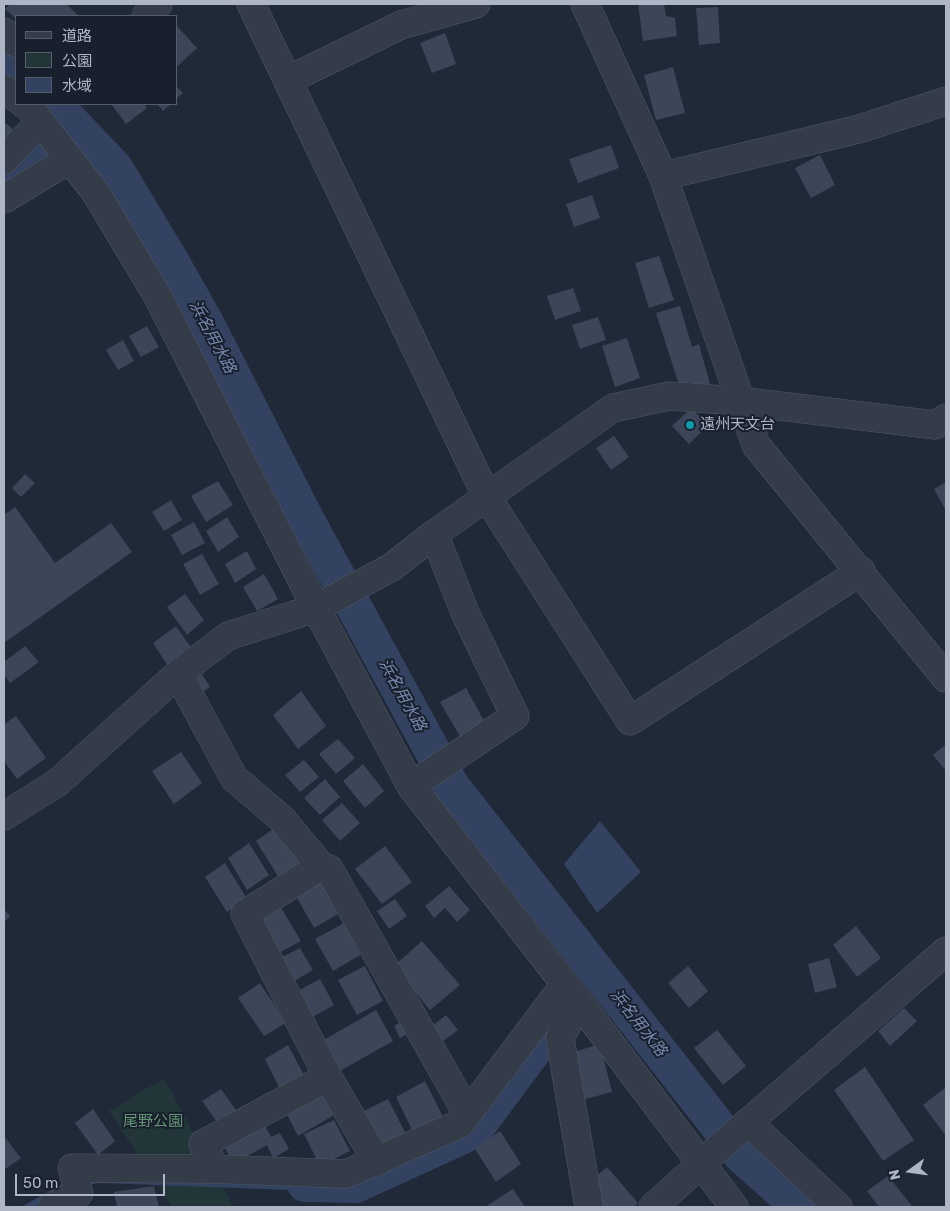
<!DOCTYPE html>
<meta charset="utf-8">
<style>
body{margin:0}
#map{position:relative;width:950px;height:1211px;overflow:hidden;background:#202938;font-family:Rubik,"Noto Sans JP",sans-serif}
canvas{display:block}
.frame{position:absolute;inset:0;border:5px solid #aeb5c5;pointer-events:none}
.legend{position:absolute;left:15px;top:15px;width:162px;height:90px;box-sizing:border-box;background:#19202d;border:1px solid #555c6a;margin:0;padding:6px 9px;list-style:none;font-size:15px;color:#aeb5c5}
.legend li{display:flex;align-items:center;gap:10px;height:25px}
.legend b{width:25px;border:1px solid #555c6a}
.north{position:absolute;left:885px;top:1146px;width:50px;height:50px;-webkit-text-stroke:4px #19202d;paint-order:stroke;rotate:256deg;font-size:14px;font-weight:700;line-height:20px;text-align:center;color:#aeb5c5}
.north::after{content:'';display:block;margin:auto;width:18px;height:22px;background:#aeb5c5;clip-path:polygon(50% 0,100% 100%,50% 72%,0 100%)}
.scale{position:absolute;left:15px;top:1174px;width:150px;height:22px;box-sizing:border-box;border:2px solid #aeb5c5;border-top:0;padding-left:6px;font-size:15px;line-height:18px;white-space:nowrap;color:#aeb5c5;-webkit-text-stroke:4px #19202d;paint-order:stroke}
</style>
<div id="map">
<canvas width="950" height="1211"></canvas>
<div class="frame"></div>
<ul class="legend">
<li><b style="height:6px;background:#343b49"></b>道路</li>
<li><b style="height:14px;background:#223539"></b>公園</li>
<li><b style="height:14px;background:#334260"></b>水域</li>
</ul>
<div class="north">N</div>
<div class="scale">50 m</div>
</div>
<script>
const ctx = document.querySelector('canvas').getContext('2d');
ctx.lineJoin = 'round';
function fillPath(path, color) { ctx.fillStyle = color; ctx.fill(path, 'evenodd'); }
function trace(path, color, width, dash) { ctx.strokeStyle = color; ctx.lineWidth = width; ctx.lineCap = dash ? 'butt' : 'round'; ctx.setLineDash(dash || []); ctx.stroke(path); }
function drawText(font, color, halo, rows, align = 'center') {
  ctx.font = font + ' Rubik,"Noto Sans JP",sans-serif'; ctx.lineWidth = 4; ctx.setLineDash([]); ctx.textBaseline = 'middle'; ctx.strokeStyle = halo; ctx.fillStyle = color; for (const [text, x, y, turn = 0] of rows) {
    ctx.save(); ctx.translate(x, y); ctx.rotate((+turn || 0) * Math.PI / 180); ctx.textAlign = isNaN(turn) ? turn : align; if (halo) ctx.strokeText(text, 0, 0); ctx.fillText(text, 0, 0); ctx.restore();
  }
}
fillPath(new Path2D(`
 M 164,1078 L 233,1206 L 232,1207 L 172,1207 L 109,1111 Z`), '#223539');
fillPath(new Path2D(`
 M 600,821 L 641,872 L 597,913 L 564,864 Z
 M 90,1169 L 344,1177 L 344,1192 L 100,1183 L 72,1187 L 33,1207 L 21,1207 Z`), '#334260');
trace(new Path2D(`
 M 62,112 L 71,104`), '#334260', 6);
trace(new Path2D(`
 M 4,57 L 16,67
 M 54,104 L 115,168 L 168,256 L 206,323 L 304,515 L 451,785 L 740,1154 L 799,1207
 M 4,188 L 50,153
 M 305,1184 L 356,1185 L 474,1131 L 568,1004`), '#334260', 36);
fillPath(new Path2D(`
 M 10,4 L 66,4 L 79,16 L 16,16 L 16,19 L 5,9 Z
 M 638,4 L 664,4 L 666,16 L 675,18 L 677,36 L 643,41 Z
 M 718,7 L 720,43 L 699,45 L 696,8 Z
 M 176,25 L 197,48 L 178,66 L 176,64 Z
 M 445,33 L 456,64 L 432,73 L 420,43 Z
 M 673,67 L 685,113 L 656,120 L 644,75 Z
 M 176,86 L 183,93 L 176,99 Z
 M 111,104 L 144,104 L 147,108 L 126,124 Z
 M 157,104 L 171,104 L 163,111 Z
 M 4,122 L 13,129 L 4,142 Z
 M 611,145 L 619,168 L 578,183 L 569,159 Z
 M 820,155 L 835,185 L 811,198 L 795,168 Z
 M 592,195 L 600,218 L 574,227 L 566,204 Z
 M 659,256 L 674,300 L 649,308 L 635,263 Z
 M 573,288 L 581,311 L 555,320 L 547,296 Z
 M 680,306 L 692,347 L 699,344 L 711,388 L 693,394 L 690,382 L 679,385 L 656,313 Z
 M 598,317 L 606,340 L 580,349 L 572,325 Z
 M 147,326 L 159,347 L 141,357 L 129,336 Z
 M 627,338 L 640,378 L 615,387 L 602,346 Z
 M 123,340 L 134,361 L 118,370 L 106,350 Z
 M 691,408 L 708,425 L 689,444 L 672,426 Z
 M 614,436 L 629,457 L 611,470 L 596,448 Z
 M 25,474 L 35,483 L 21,497 L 12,488 Z
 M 218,481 L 233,505 L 206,522 L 191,496 Z
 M 946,482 L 946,511 L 934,489 Z
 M 171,500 L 182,520 L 164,531 L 152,512 Z
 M 15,507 L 55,563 L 111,523 L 132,552 L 4,643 L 4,515 Z
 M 227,517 L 239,537 L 218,552 L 206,531 Z
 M 194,522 L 205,543 L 182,555 L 171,535 Z
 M 247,551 L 256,569 L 235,583 L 225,564 Z
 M 202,554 L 219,584 L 200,595 L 183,564 Z
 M 264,574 L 278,599 L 257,611 L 243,587 Z
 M 185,594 L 204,620 L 187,635 L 167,607 Z
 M 176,626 L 192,649 L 168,666 L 153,643 Z
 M 25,646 L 39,662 L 10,683 L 4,675 L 4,662 Z
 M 202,674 L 210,687 L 198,695 L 190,682 Z
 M 466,688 L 487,726 L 462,740 L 440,702 Z
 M 301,691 L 326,726 L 298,749 L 273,715 Z
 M 16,716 L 46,758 L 17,779 L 4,761 L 4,724 Z
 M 338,739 L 355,758 L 336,774 L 319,754 Z
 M 946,744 L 946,771 L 933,755 Z
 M 181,752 L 202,783 L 174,804 L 152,771 Z
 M 304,760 L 319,777 L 300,792 L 285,775 Z
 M 363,764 L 384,791 L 365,808 L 343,781 Z
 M 325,779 L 340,797 L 320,815 L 304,798 Z
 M 342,803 L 360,823 L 340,841 L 322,820 Z
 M 279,825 L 303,862 L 279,878 L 256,841 Z
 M 249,843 L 269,875 L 247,890 L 228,858 Z
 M 385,846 L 412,882 L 382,904 L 355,869 Z
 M 225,863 L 247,899 L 227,912 L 205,877 Z
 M 320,880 L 338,914 L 314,928 L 296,896 Z
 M 449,886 L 470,910 L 457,922 L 445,908 L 434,918 L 425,906 Z
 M 395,899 L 407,916 L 389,929 L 377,911 Z
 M 279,904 L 301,941 L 275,955 L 255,918 Z
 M 4,909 L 10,916 L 4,922 Z
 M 344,923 L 362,954 L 333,971 L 315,939 Z
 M 856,926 L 881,958 L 857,977 L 833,945 Z
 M 422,941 L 460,985 L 430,1010 L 394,966 Z
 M 300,948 L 313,970 L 289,984 L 276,960 Z
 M 829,958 L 837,987 L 815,993 L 808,964 Z
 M 365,966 L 383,1001 L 357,1015 L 338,980 Z
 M 688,966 L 708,991 L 689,1008 L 668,983 Z
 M 320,979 L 334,1005 L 307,1020 L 294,993 Z
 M 260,983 L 286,1023 L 264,1036 L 238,998 Z
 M 904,1008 L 917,1021 L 890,1046 L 878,1031 Z
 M 376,1010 L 393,1041 L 338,1072 L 322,1041 Z
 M 446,1015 L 458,1030 L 442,1042 L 431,1027 Z
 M 406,1019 L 413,1031 L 400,1038 L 394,1026 Z
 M 717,1030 L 746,1066 L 723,1085 L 694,1048 Z
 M 600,1044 L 612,1092 L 578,1101 L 567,1054 Z
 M 288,1045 L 304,1075 L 280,1089 L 265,1059 Z
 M 865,1067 L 914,1140 L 883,1161 L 834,1090 Z
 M 425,1081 L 443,1117 L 413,1132 L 396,1097 Z
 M 329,1085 L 343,1110 L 298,1136 L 284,1109 Z
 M 946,1087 L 946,1136 L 923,1105 Z
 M 221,1089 L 238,1113 L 219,1125 L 202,1101 Z
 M 388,1099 L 406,1134 L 378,1148 L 360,1113 Z
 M 93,1109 L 115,1141 L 98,1155 L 75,1123 Z
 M 262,1120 L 271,1137 L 280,1133 L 289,1149 L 273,1158 L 267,1145 L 233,1164 L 222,1142 Z
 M 334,1120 L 350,1151 L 320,1166 L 304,1134 Z
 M 500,1131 L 521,1164 L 496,1182 L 475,1149 Z
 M 4,1136 L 21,1158 L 4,1170 Z
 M 607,1167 L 638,1203 L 634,1207 L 604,1207 L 595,1196 L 600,1191 L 592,1180 Z
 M 888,1176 L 913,1207 L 879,1207 L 867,1191 Z
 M 154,1186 L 159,1207 L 117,1207 L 114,1192 Z
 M 513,1189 L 525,1207 L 490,1207 L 488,1205 Z`), '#3c4658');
const minor = new Path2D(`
 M 251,4 L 487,497 L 630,721 L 861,571
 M 585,4 L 663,176 L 756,445 L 946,678
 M 146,16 L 158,4
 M 4,32 L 16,43
 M 288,80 L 401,25 L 476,4
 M 4,89 L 16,98
 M 24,104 L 30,108 L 96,193 L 157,295 L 316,608 L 411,786 L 579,1002 L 734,1207
 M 4,160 L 40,122
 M 663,176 L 859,129 L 946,101
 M 4,199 L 70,159
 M 178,674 L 234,778 L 282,819 L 321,866
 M 411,786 L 515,716 L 466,615 L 434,534
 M 4,816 L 57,783 L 178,674 L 228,636 L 316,608 L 392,567 L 434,534 L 613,408 L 669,396 L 739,401 L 935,425 L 946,418
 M 579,1002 L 560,1038 L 589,1207
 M 748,1122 L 838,1207
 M 377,1162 L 328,1077 L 245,914 L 321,866 L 329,869 L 467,1113
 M 215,1169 L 203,1144 L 328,1077
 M 52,1207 L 79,1193 L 72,1168 L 215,1169 L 346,1174 L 460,1124 L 565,984
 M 653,1207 L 714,1152 L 946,951`);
trace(minor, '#515866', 29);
trace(minor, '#343b49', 28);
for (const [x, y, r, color] of [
 [690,425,5,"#0f9aa8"]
]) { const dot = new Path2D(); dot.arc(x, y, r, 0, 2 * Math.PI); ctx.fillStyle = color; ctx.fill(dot); trace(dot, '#19202d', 2); }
drawText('15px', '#aeb5c5', '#19202d', [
 ["遠州天文台",700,425]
], 'left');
drawText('15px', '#659674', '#19202d', [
 ["尾野公園",153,1122]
]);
drawText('italic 16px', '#7589ae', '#19202d', [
 ["浜名用水路",212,337,62],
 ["浜名用水路",402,695,61],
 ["浜名用水路",638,1023,52]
]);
</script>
